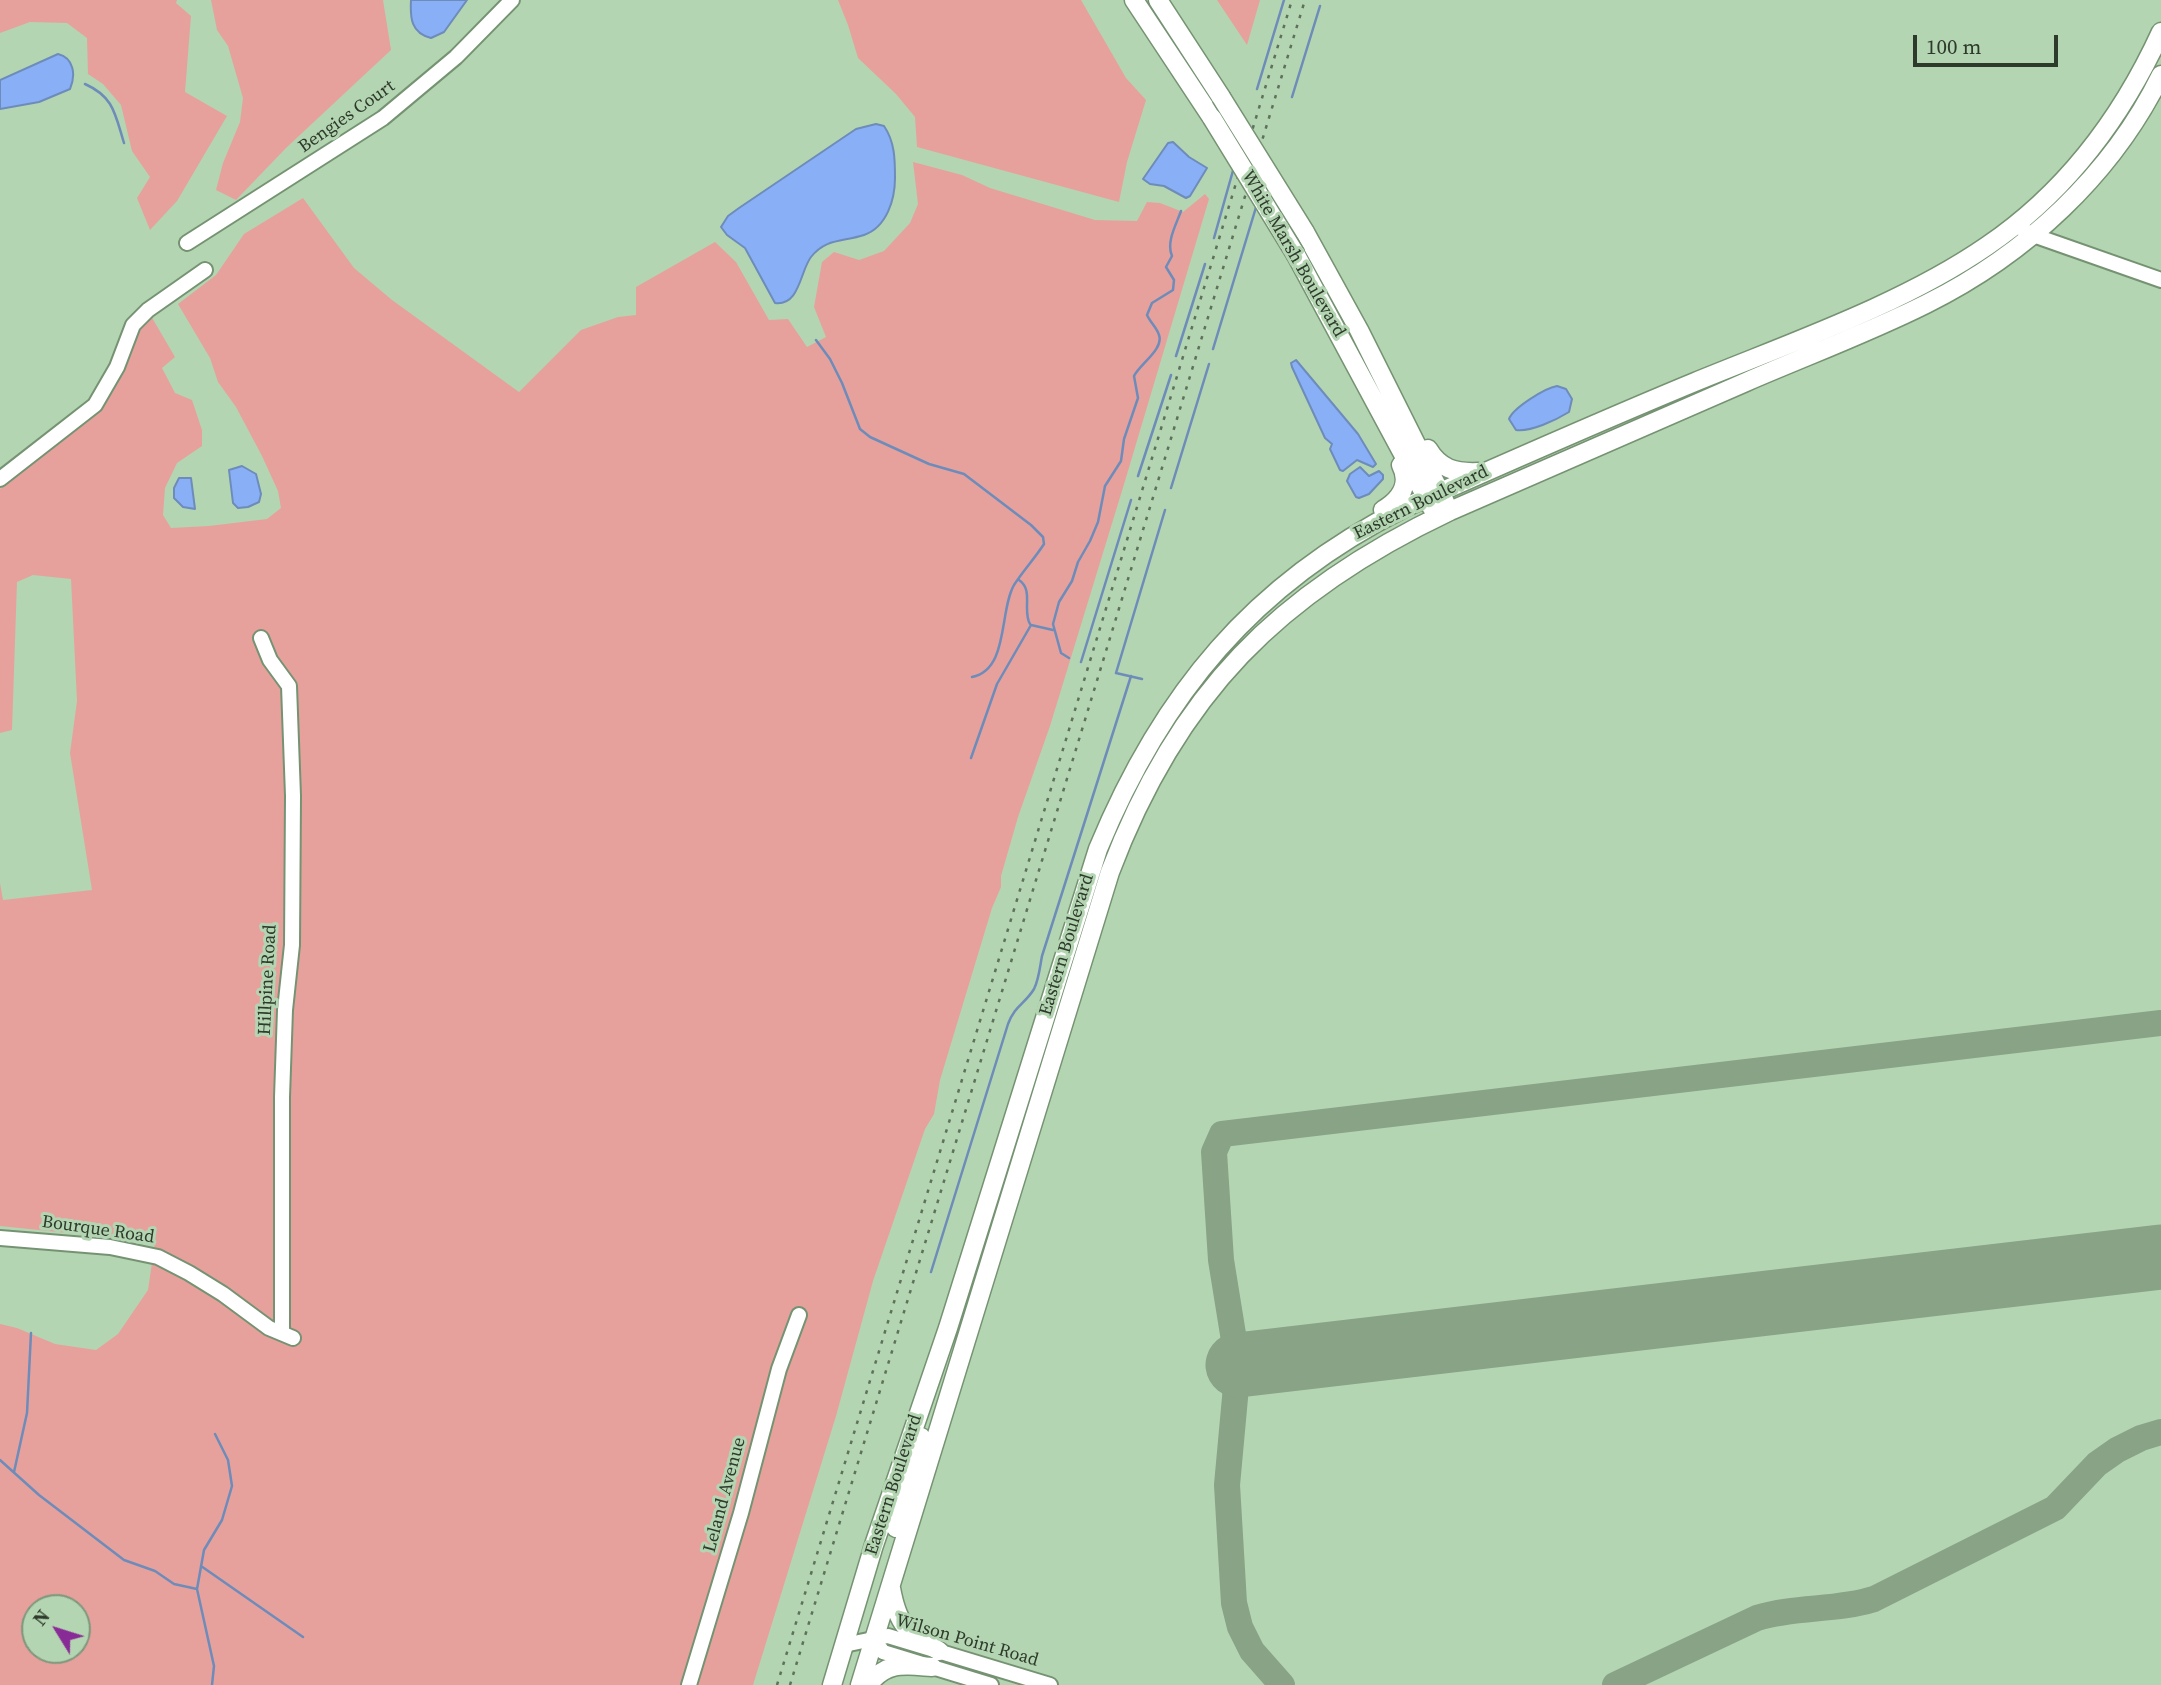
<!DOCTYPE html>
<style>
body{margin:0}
#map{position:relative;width:2161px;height:1685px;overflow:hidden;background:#b4d5b1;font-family:"Source Serif 4",serif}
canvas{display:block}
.north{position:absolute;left:21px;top:1594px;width:70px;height:70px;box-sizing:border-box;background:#b4d5b1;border:2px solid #7e977c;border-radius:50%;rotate:308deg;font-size:19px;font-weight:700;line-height:28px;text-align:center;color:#2d3a2c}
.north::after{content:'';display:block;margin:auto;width:24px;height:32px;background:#892b96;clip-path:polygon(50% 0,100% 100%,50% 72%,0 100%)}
.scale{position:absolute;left:1913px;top:35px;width:145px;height:32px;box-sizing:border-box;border:4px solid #2d3a2c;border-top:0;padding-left:9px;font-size:21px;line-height:24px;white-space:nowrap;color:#2d3a2c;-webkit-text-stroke:5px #b4d5b1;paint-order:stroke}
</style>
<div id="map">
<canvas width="2161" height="1685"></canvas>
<div class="north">N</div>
<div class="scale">100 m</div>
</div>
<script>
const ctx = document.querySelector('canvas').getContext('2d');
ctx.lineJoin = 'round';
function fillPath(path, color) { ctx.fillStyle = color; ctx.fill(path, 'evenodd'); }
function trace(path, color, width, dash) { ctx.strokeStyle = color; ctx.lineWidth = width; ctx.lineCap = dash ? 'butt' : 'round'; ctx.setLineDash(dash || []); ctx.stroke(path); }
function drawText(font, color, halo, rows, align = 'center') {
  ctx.font = font + ' "Source Serif 4",serif'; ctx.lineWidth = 6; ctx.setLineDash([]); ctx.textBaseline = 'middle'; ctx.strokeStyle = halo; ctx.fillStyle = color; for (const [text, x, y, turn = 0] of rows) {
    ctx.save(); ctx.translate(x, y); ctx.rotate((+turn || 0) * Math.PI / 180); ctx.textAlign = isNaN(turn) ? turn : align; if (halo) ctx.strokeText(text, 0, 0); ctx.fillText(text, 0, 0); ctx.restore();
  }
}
fillPath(new Path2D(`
 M 0,0 L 177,0 L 176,3 L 191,16 L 185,92 L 227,116 L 177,201 L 150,230 L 137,198 L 150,177 L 132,151 L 121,105 L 103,84 L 88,74 L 87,38 L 67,23 L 30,22 L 0,33 Z
 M 211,0 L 383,0 L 391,50 L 286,148 L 236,200 L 216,190 L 223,163 L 240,122 L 243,98 L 228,46 L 217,30 Z
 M 838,0 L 1081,0 L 1126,78 L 1146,100 L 1127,162 L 1119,202 L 917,147 L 915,117 L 896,94 L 858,58 L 848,25 Z
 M 1217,0 L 1260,0 L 1247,45 Z
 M 913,162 L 962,175 L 990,188 L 1095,220 L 1137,221 L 1147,202 L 1160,203 L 1183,212 L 1205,194 L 1209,199 L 1125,481 L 1050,726 L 1018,817 L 1001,876 L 1001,887 L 992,908 L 940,1080 L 934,1114 L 925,1129 L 873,1281 L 836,1416 L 753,1685 L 0,1685 L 0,1324 L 17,1328 L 55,1344 L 96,1350 L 118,1334 L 148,1290 L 155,1242 L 0,1226 L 0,883 L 3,900 L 92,890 L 70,753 L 77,701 L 71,579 L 33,575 L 17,582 L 12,730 L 0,733 L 0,489 L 45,448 L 99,404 L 140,330 L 151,316 L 175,357 L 162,368 L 175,393 L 192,400 L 202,430 L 202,446 L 177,463 L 165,488 L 163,515 L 171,528 L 209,526 L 267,519 L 281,508 L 278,491 L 262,456 L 236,407 L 218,382 L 210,358 L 178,304 L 216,275 L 244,234 L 303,198 L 354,268 L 392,300 L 519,392 L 581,330 L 618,317 L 636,315 L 636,287 L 715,242 L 736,262 L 769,320 L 788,319 L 807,347 L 826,337 L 814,307 L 822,262 L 834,252 L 859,260 L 884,251 L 910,223 L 918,204 ZM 35,1608 L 77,1608 L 77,1650 L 35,1650 Z`), '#e7a19d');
const water = new Path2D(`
 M 411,0 L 467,0 L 444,32 L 431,38 C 411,33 410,18 411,0 Z
 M 58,54 C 74,58 76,75 70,89 L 39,102 L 0,109 L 0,80 Z
 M 876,124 L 884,126 C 895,142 895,160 895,178 C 895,199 887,227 864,235 C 843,242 826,238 811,257 C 800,271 800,306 775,303 L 745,248 L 727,235 L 721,227 L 728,216 L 739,208 L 856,129 Z
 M 1173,142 L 1189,157 L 1207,168 L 1190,196 L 1186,198 L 1164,186 L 1150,184 L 1143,179 L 1168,143 Z
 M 1296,360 L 1358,434 L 1376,464 L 1373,467 L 1357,460 L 1343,471 L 1340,470 L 1330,449 L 1332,444 L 1325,438 L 1292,367 L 1291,363 Z
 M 1557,386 L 1566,389 L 1572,399 L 1569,412 C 1556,420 1531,432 1516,430 L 1509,419 C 1513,408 1545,388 1557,386 Z
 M 242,466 L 256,474 L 261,494 L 259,502 L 248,507 L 238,508 L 233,503 L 229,470 Z
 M 1360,467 L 1369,476 L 1379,471 L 1383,475 L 1383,479 L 1369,494 L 1359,498 L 1356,497 L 1347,481 L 1350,474 Z
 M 179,478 L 191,478 L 195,509 L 183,507 L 174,498 L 174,488 Z`);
fillPath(water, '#89aff7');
trace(water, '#6d8cba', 2);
trace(new Path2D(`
 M 85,84 C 114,97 115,114 124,143
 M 1257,89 L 1284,0
 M 1292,97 L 1320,6
 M 1214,238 L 1234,167
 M 816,340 L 830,359 L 842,383 L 860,429 L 870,437 L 929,464 L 964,474 L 1031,525 L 1043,537 L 1044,544 C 1035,558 1023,571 1014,585 C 999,611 1009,670 972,677
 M 1213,349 L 1257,204
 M 1176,356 L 1205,264
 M 1138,476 L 1171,375
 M 1171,488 L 1209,364
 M 1019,580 C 1034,590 1022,610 1030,624
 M 1031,625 L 1053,630
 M 1069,658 L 1061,653 L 1053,624 L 1059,602 L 1072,581 L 1078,562 L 1090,541 L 1098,522 L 1105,486 L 1121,461 L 1124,439 L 1138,398 L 1134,376 C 1140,364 1164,349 1159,335 C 1157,328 1150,322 1147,315 L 1152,303 L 1173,290 L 1174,280 L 1166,267 L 1172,256 C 1166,242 1176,225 1181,211
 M 1081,662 L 1131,500
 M 1142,679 L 1116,673 L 1165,510
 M 971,758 L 997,684 L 1031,625
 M 931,1272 L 1008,1024 C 1015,1005 1025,1004 1034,989 C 1039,979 1040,966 1042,956 L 1131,676
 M 0,1460 L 39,1495 L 124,1560 L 155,1571 L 174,1584 L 197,1589
 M 14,1472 L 27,1413 L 31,1333
 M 201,1566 L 303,1637
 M 212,1685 L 214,1666 L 197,1589 L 204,1550 L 222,1520 L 232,1486 L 228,1460 L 215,1434`), '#6d8cba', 2.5);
trace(new Path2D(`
 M 1282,1685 L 1252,1651 L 1240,1627 L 1234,1603 L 1227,1485 L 1238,1365 L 1221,1260 L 1214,1152 L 1222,1134 L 2161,1023
 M 1615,1685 L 1757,1618 C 1796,1606 1836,1611 1874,1599 L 2055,1508 L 2097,1464 L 2117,1450 L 2141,1438 L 2161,1432`), '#88a386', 26);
trace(new Path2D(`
 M 1238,1365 L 2161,1257`), '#88a386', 65);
const minor = new Path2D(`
 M 2015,225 L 2033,235 L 2161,280
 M 187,243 L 383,118 L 456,57 L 512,0
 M 0,479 L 95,405 L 117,367 L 133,325 L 148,310 L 205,270
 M 261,638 L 270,660 L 289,686 L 293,796 L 292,945 L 285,1010 L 282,1097 L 282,1333
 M 0,1238 L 110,1247 L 158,1257 L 189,1273 L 223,1294 L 269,1328 L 293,1338
 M 874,1639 L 883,1652 L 991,1685
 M 844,1645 L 888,1636 L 1050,1685
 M 689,1685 L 741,1513 L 779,1369 L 799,1315`);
const major = new Path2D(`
 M 1134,0 L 1212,118
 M 1158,0 L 1221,97
 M 1305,232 L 1359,330 L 1445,502
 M 1296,255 L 1432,508
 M 1428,449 C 1440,469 1455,473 1478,472
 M 1383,510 C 1401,499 1411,484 1401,465
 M 896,1528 L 921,1437
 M 891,1588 C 898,1627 907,1631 939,1651
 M 832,1685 L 874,1545 L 948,1328 L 1098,849 C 1162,694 1253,584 1404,508 C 1501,465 1598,422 1695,382 C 1790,343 1903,304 1987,246 C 2065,193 2122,117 2161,32
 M 860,1685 L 1110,872 C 1177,694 1279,592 1450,511 C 1549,468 1647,425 1746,382 C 1806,356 1868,333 1926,304 C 2025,255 2112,175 2161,75
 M 868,1685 C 887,1661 904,1665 932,1667`);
trace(minor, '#759372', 18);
trace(major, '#759372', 21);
trace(minor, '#fff', 14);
trace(major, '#fff', 18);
trace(new Path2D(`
 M 777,1685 L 1292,0
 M 790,1685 L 1305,0`), '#5d715b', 2.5, [3.5, 7]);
const majorBridge = new Path2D(`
 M 1221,97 L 1305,232
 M 1212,118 L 1296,255`);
trace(majorBridge, '#759372', 21, []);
trace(majorBridge, '#fff', 18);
drawText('18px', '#2d3a2c', '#b4d5b1', [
 ["Bengies Court",347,117,-35],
 ["White Marsh Boulevard",1293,254,60],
 ["Eastern Boulevard",1421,503,-26],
 ["Eastern Boulevard",1067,945,-73],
 ["Hillpine Road",268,980,-87],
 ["Bourque Road",98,1230,8],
 ["Eastern Boulevard",894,1485,-72],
 ["Leland Avenue",725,1495,-75],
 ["Wilson Point Road",967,1641,16]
]);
</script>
